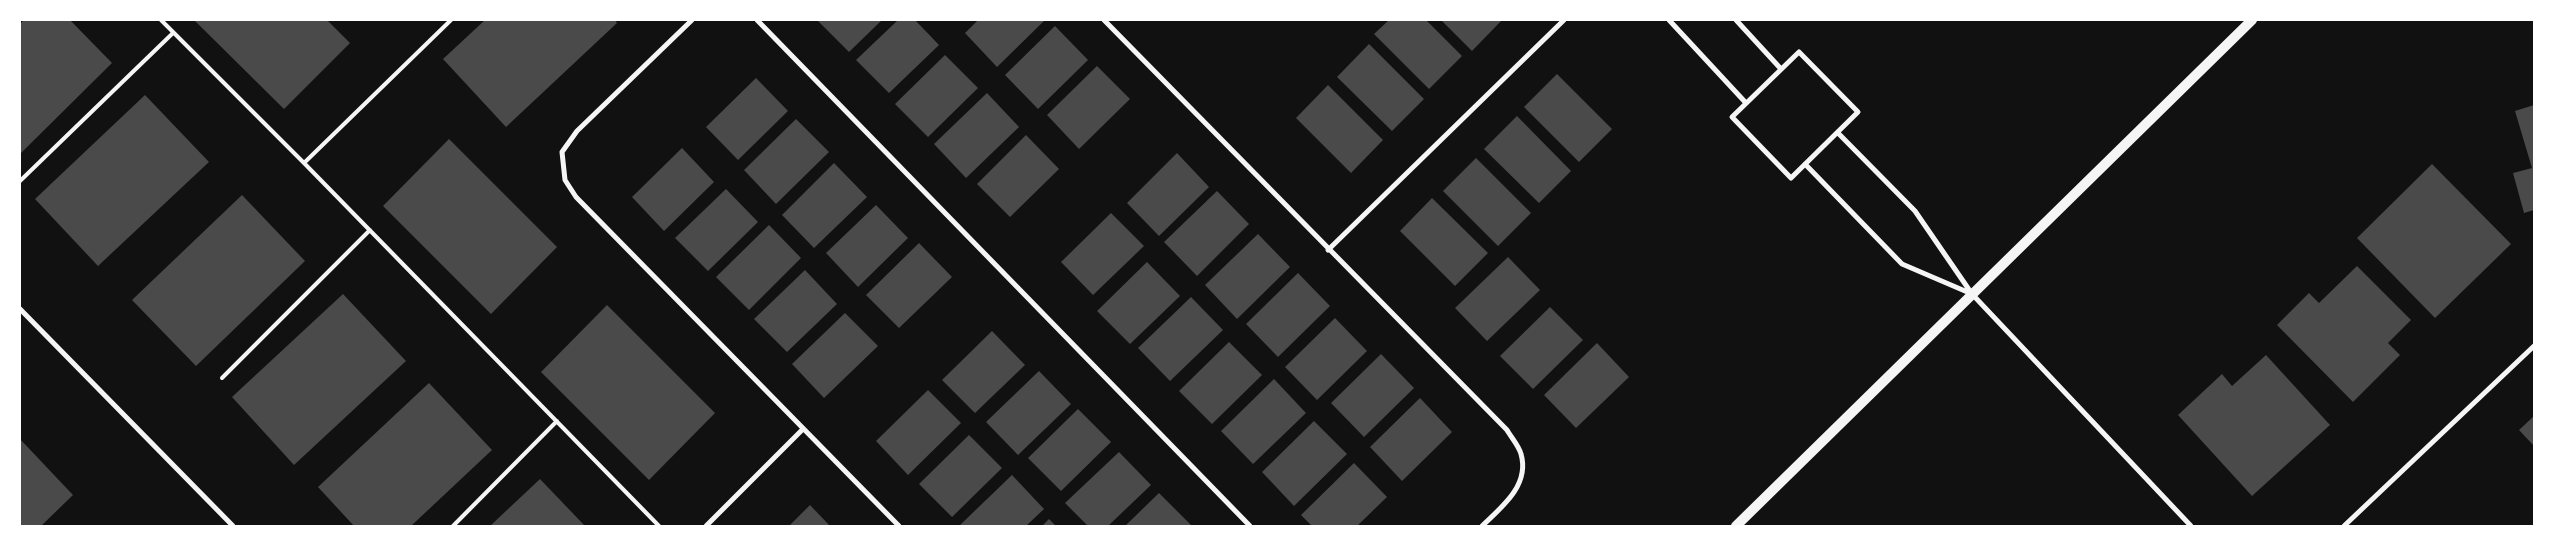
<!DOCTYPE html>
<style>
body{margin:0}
#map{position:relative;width:2554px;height:546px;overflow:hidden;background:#111;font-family:"Open Sans",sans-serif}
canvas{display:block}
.frame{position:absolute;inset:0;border:21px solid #fff;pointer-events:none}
</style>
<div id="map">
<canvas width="2554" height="546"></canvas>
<div class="frame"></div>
</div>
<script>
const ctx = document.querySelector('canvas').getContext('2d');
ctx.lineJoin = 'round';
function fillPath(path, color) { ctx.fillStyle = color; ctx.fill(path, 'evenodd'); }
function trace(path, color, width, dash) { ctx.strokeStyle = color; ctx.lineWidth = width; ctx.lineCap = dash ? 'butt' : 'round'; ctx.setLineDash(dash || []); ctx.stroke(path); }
fillPath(new Path2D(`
 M 24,20 L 70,20 L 112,63 L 20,154 L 20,24 Z
 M 194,20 L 327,20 L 350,43 L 284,109 Z
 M 485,20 L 615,20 L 617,23 L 506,127 L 443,59 Z
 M 817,20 L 882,20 L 849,52 Z
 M 898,20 L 915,20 L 939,45 L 889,93 L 856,60 Z
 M 978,20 L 1045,20 L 997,67 L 965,33 Z
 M 1389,20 L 1426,20 L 1462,56 L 1429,89 L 1374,34 Z
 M 1441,20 L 1502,20 L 1472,51 Z
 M 1055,26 L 1088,60 L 1038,109 L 1005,75 Z
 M 1369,44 L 1424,99 L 1392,131 L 1337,77 Z
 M 945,55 L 978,88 L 928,137 L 895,104 Z
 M 1097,66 L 1130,99 L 1079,149 L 1047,115 Z
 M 1557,74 L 1612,129 L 1579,162 L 1524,107 Z
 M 756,78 L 788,111 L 738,160 L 706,127 Z
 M 1328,85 L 1383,140 L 1351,173 L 1296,118 Z
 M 987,93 L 1019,127 L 966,178 L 934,144 Z
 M 145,95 L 209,162 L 98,266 L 35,199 Z
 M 2534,105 L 2534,210 L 2524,213 L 2513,173 L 2532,168 L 2515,111 Z
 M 1517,116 L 1571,171 L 1539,203 L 1484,149 Z
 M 796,119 L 829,152 L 776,204 L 744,170 Z
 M 1026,135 L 1059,169 L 1010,217 L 977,184 Z
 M 449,139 L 557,247 L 491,314 L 383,206 Z
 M 682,148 L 714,182 L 664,231 L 632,197 Z
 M 1177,153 L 1209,187 L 1159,236 L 1127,203 Z
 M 1476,158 L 1531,213 L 1498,246 L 1443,191 Z
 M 834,163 L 867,197 L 814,248 L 782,215 Z
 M 2432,164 L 2511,244 L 2435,318 L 2357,238 Z
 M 726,189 L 758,222 L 708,271 L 675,238 Z
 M 1217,191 L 1249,224 L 1197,276 L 1164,242 Z
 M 242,195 L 305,261 L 196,366 L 132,300 Z
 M 1432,198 L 1488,253 L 1455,286 L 1400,231 Z
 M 876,205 L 908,238 L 858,287 L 826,253 Z
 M 1111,213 L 1144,246 L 1093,295 L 1061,262 Z
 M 769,225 L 801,258 L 749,310 L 716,277 Z
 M 1258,234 L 1290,267 L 1237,319 L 1205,285 Z
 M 919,243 L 952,277 L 899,328 L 866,295 Z
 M 1508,257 L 1540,290 L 1487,341 L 1455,308 Z
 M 1147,262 L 1180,296 L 1130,344 L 1097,311 Z
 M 2357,266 L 2411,320 L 2388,343 L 2400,355 L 2353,402 L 2277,325 L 2309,293 L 2319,303 Z
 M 805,270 L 837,304 L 787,352 L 754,319 Z
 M 1298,273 L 1330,306 L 1278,357 L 1246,324 Z
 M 343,294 L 406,361 L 294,465 L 232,397 Z
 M 1191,297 L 1223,330 L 1170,381 L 1138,348 Z
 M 607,305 L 715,413 L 649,480 L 541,372 Z
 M 1550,307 L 1583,340 L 1533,389 L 1500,356 Z
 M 845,313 L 878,346 L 824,398 L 792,364 Z
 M 1335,318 L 1367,351 L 1317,400 L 1285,367 Z
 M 992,331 L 1025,365 L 975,413 L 942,380 Z
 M 1229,342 L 1262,375 L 1212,424 L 1179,391 Z
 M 1597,343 L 1629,377 L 1576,428 L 1544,395 Z
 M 1381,354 L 1414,388 L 1364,437 L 1331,403 Z
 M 2266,355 L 2330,425 L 2252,496 L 2178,415 L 2222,374 L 2232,386 Z
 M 1039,371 L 1071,404 L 1018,455 L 986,422 Z
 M 1274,379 L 1306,413 L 1253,464 L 1221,431 Z
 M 429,383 L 492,450 L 411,526 L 354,526 L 318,487 Z
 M 928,390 L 961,423 L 908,475 L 876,441 Z
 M 1420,398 L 1452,432 L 1402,481 L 1370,447 Z
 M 1078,409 L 1111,442 L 1061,491 L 1028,458 Z
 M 2534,416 L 2534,446 L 2519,430 Z
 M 1314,421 L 1347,454 L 1294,506 L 1262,472 Z
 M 969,435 L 1002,468 L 952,517 L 919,484 Z
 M 20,439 L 73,495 L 41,526 L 20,526 Z
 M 1119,452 L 1151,485 L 1108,526 L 1088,526 L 1065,503 Z
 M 1354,463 L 1387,497 L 1357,526 L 1312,526 L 1301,515 Z
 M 1012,475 L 1044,509 L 1026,526 L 959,526 Z
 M 540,479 L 585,526 L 490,526 Z
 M 1159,493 L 1192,526 L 1125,526 Z
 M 810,505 L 830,526 L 789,526 Z
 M 1049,519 L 1056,526 L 1042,526 Z`), '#4a4a4a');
trace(new Path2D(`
 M 161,20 L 304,163
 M 451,20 L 304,163 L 659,526
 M 20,181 L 173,33
 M 222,378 L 370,230
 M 453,526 L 557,421`), '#f5f5f5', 4);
trace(new Path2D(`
 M 692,20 L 577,131 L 562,152 L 565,180 L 576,197 L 899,526
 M 757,20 L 1250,526
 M 1104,20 L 1507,430 C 1511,437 1519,446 1521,454 C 1530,485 1502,507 1482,526
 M 1669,20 L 1746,103
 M 1736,20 L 1781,69
 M 1799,52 L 1858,112 L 1791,178 L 1732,117 Z
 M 1838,133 L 1915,211 L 1972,294 L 2191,526
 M 1805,164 L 1902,264 L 1972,294
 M 1328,250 L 1564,20
 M 20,309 L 233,526
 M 706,526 L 803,429
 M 2344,526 L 2534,346`), '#f5f5f5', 5);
trace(new Path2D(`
 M 1736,526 L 2252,20`), '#f5f5f5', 10);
</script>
